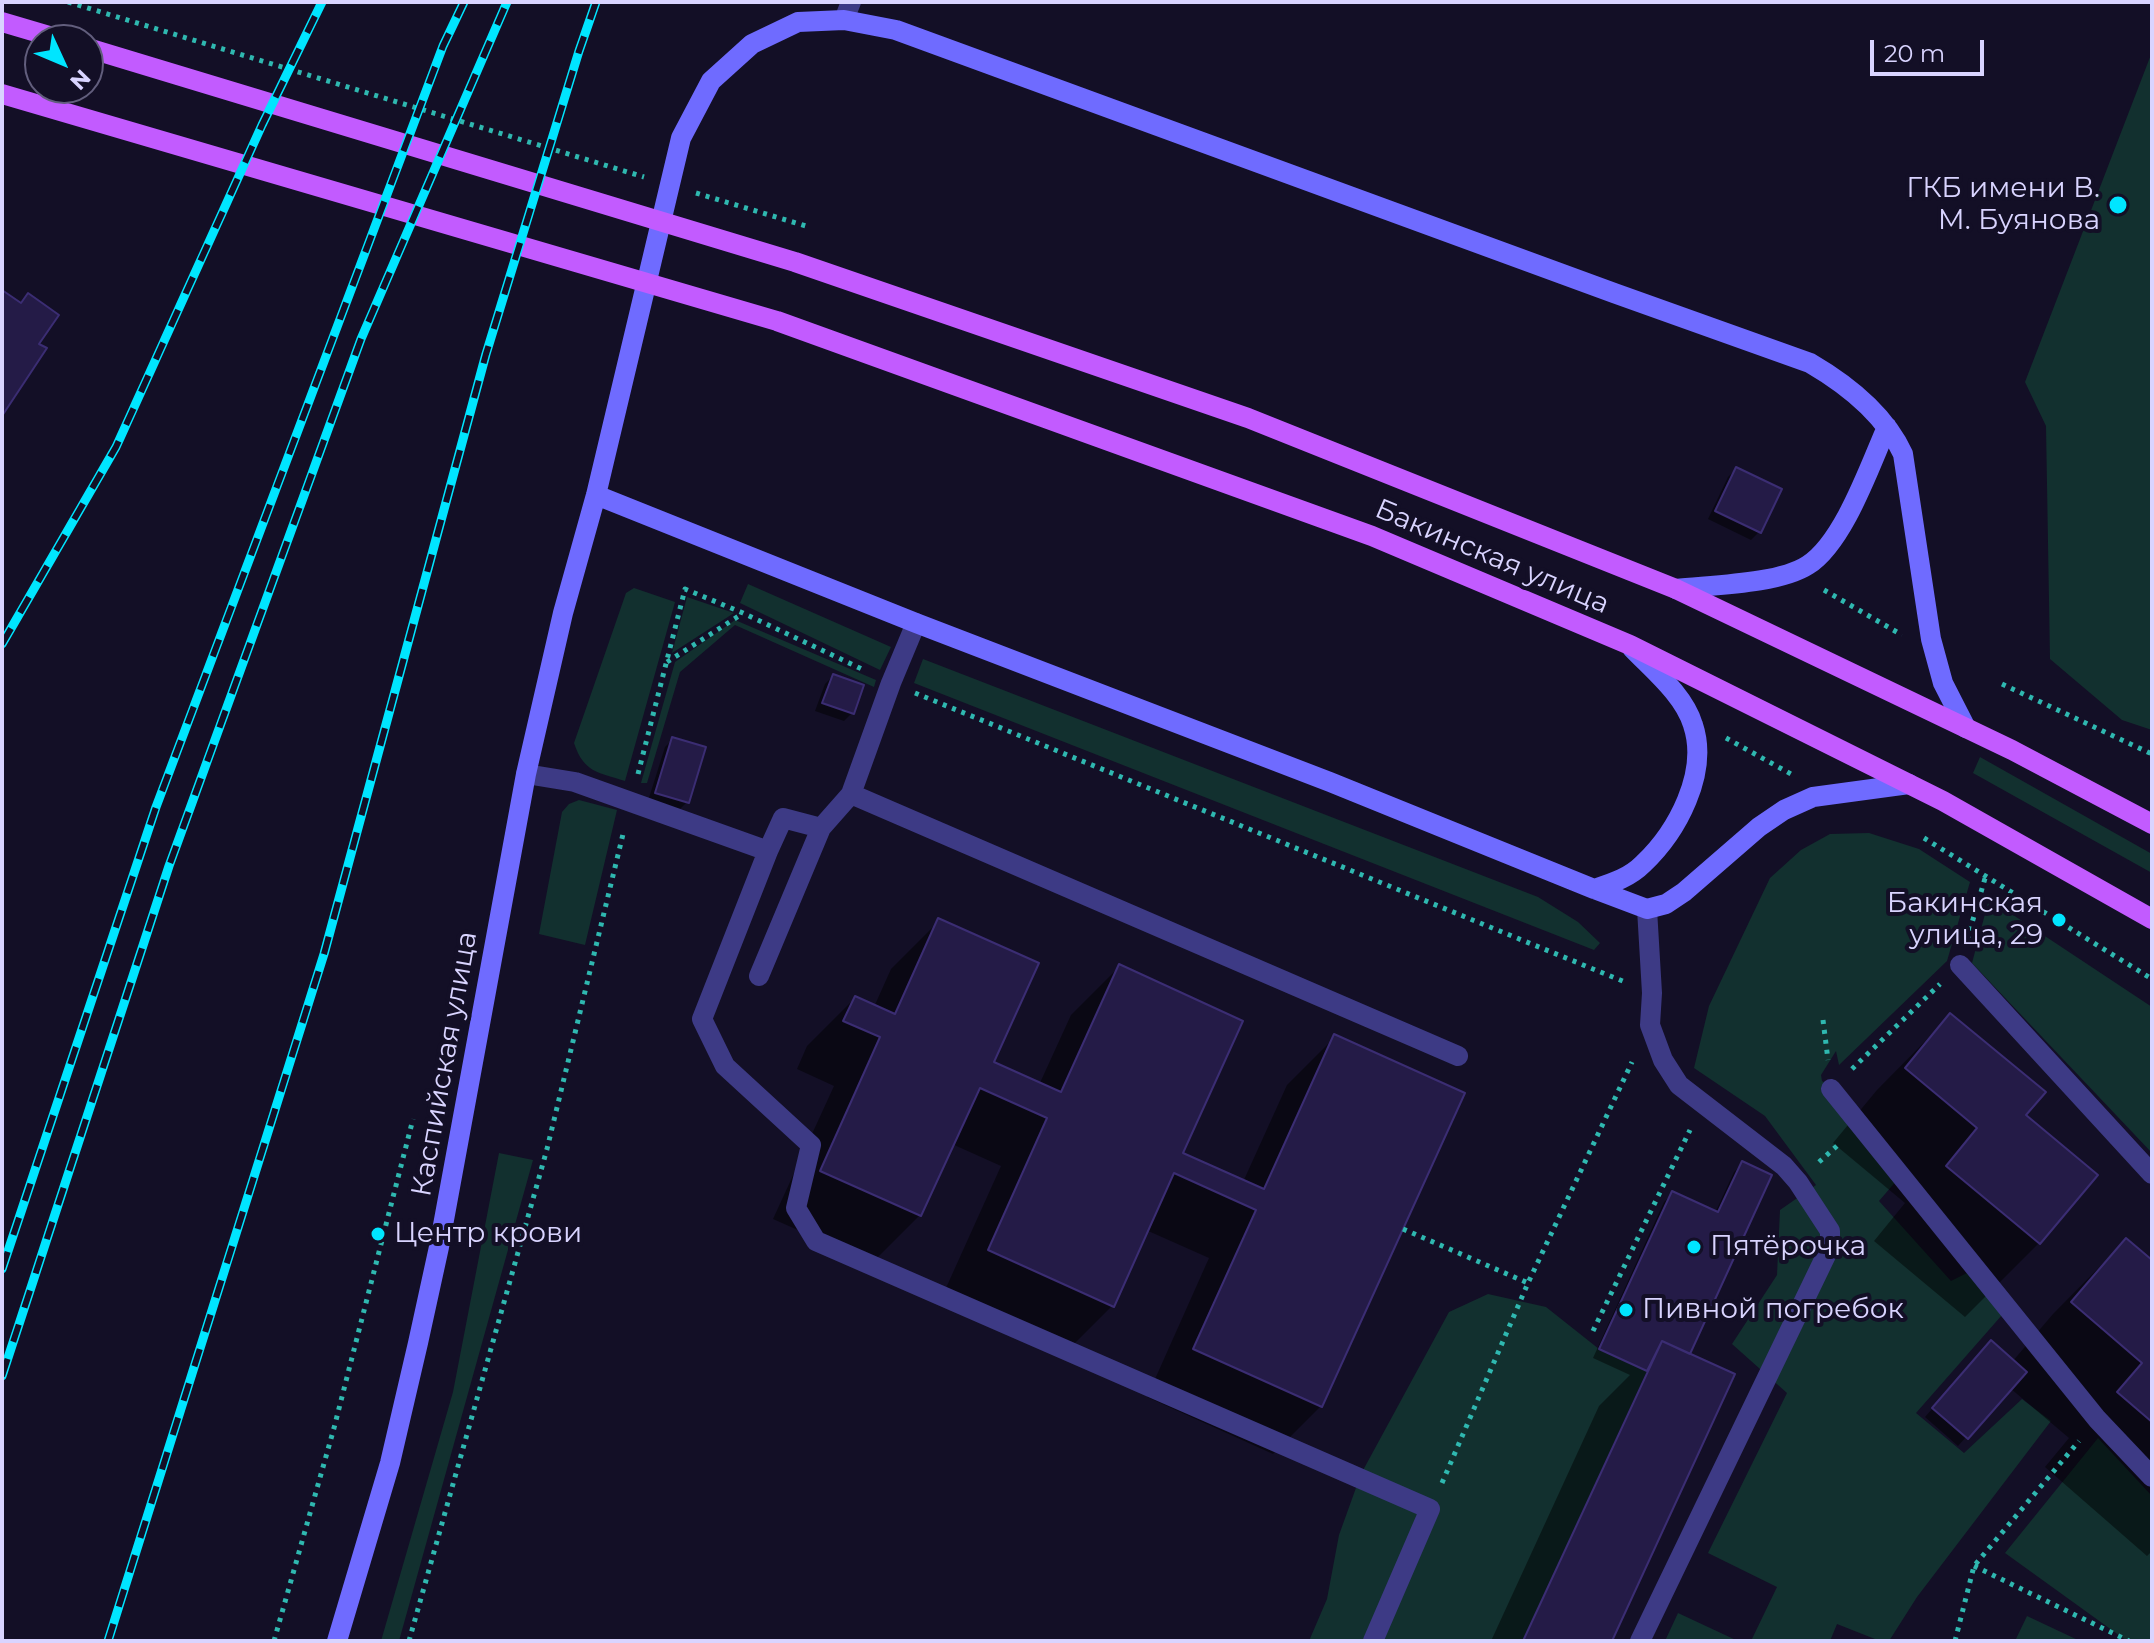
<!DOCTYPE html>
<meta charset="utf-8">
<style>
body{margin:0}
#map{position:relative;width:2154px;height:1643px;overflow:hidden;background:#130f26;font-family:Montserrat,sans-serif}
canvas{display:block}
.frame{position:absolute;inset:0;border:4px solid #d9d4ff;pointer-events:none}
.north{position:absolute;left:24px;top:24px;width:80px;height:80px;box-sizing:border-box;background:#130f26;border:2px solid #625e7d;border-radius:50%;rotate:134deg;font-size:22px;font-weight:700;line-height:32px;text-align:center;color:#d9d4ff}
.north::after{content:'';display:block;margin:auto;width:28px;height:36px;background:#00e5ff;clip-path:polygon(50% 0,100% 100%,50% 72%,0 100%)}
.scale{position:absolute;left:1870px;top:40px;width:114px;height:36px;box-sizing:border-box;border:4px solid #d9d4ff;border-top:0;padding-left:10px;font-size:24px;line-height:28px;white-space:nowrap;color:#d9d4ff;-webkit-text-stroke:6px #130f26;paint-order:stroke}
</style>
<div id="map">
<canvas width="2154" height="1643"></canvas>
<div class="frame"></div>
<div class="north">N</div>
<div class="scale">20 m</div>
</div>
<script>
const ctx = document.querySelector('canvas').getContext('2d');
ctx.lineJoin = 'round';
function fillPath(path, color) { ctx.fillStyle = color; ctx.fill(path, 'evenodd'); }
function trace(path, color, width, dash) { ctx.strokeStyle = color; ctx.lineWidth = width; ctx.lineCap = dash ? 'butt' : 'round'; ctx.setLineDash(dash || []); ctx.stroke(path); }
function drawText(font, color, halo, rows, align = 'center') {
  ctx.font = font + ' Montserrat,sans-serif'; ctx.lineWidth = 8; ctx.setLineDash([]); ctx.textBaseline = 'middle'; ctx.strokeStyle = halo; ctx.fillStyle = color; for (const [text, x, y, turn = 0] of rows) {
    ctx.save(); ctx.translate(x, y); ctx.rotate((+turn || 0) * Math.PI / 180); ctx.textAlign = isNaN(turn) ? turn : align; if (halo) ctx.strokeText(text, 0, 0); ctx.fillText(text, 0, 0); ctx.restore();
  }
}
fillPath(new Path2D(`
 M 2152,52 L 2152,730 L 2122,720 L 2050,659 L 2046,426 L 2025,382 Z
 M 748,584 L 891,647 L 880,670 L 740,603 Z
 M 634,588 L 675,602 L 625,781 C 598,772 584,773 574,743 L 626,593 Z
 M 687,597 L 734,613 L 672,653 Z
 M 735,620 L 876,680 L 874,687 L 735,625 L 680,672 L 647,783 L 641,783 L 675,662 Z
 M 923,659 L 1538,897 L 1578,922 L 1600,943 L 1594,950 L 914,683 Z
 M 1980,757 L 2152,854 L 2152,873 L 1973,773 Z
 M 579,800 L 617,810 L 585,945 L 539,934 L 562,812 L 569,804 Z
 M 1869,833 L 1919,849 L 1970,882 L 1947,961 L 1839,1065 L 1836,1051 L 1821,1075 L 1822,1081 L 1856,1104 L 1898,1179 L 1879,1201 L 1951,1281 L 1967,1273 L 2002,1315 L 1916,1413 L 1964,1453 L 2022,1399 L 2051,1421 L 1917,1597 L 1889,1641 L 1880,1641 L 1837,1624 L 1830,1641 L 1751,1641 L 1777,1587 L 1708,1553 L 1787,1393 L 1732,1344 L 1777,1275 L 1780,1210 L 1816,1185 L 1765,1116 L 1694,1068 L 1709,1006 L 1770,878 L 1801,850 L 1830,834 Z
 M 1989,899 L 2152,1007 L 2152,1153 L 1972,963 Z
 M 499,1153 L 533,1160 L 399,1641 L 381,1641 L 453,1392 Z
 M 1488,1294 L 1546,1307 L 1599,1349 L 1647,1371 L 1523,1641 L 1309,1641 L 1327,1599 L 1339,1535 L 1361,1474 L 1449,1312 Z
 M 2098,1438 L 2152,1496 L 2152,1641 L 2127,1641 L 2005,1553 Z
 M 1678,1613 L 1738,1641 L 1665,1641 Z
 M 2027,1616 L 2080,1641 L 2015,1641 Z`), '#12302f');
fillPath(new Path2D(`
 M 1736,469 L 1759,532 L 1751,540 L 1708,519 L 1728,477 Z
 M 833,676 L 852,713 L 844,721 L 815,711 L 825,684 Z
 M 673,739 L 687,802 L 679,810 L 648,801 L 665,747 Z
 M 939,921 L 992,1063 L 1039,1085 L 1071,1015 L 1119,967 L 1181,1154 L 1243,1182 L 1287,1085 L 1335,1037 L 1321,1406 L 1273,1454 L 1147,1397 L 1209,1258 L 1146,1230 L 1112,1306 L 1064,1354 L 941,1299 L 1001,1166 L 952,1144 L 920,1215 L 872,1263 L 773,1219 L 834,1086 L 797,1069 L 807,1046 L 855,998 L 874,1007 L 891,969 Z
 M 1950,1016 L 2023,1115 L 2039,1243 L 1965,1317 L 1874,1241 L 1905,1203 L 1833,1143 L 1877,1090 Z
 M 1742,1164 L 1610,1641 L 1491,1641 L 1599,1406 L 1630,1375 L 1593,1358 L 1664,1202 L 1672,1194 L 1715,1213 L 1734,1172 Z
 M 2126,1240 L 2152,1263 L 2152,1551 L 2147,1556 L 2045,1467 L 2069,1438 L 2010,1388 L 1958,1446 L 1925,1417 L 1983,1351 L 2012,1362 L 2053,1314 Z`), '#0007');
const building = new Path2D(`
 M 2,290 L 21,303 L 28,293 L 59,315 L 39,344 L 47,348 L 2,416 Z
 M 1736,467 L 1782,489 L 1761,533 L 1715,511 Z
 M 833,674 L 864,685 L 854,714 L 822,703 Z
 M 672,737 L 706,747 L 689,803 L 655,793 Z
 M 938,918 L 1039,963 L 994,1062 L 1061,1092 L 1119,964 L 1243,1021 L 1183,1153 L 1264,1189 L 1334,1034 L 1465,1093 L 1322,1407 L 1193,1349 L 1256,1210 L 1174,1173 L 1114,1307 L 988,1250 L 1047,1118 L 980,1088 L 921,1216 L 820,1171 L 880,1037 L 843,1021 L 855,996 L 895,1014 Z
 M 1950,1013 L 2046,1092 L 2026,1115 L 2098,1175 L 2040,1244 L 1946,1166 L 1977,1128 L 1905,1068 Z
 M 1742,1161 L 1772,1175 L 1690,1354 L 1662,1341 L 1647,1371 L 1599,1349 L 1672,1191 L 1718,1212 Z
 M 2126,1238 L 2152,1260 L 2152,1422 L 2117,1392 L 2142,1363 L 2071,1302 Z
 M 1991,1340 L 2027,1372 L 1968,1439 L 1932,1408 Z
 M 1662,1341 L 1735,1374 L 1612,1641 L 1523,1641 Z`);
fillPath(building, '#241b47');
trace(building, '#3b2d73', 2);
trace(new Path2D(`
 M 68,2 L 644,177
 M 696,193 L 806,226
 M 1824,590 L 1902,635
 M 667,662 L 742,614
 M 2002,684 L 2152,754
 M 915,693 L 1625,982
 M 1726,738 L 1791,774
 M 638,774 L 685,589 L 743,613 L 866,671
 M 1924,838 L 2152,979
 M 1967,940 L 1986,875
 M 1823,1020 L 1828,1060
 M 1852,1069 L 1940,984
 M 1819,1162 L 1838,1145
 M 1403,1229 L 1528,1283
 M 1593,1331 L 1690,1130
 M 1442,1483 L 1528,1283 L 1632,1062
 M 1974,1566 L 2129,1641
 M 274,1641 L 334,1428 L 413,1119
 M 409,1641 L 547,1149 L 624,830
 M 1955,1641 L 1974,1566 L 2079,1441`), '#2fb8b0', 5, [4, 6]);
trace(new Path2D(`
 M 844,20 L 851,2
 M 526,774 L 575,782 L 768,851
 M 851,794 L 1458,1056
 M 821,828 L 783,818 L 768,851 L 702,1019 L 725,1066 L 811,1145 L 796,1208 L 816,1241 L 1430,1509 L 1373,1641
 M 1960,965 L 2152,1174
 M 759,976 L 821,828 L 851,794 L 891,683 L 916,623
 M 1831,1089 L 2097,1419 L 2152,1477
 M 1640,1641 L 1830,1247 L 1830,1231 L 1798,1182 L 1784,1166 L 1679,1085 L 1663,1060 L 1650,1025 L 1652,993 L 1647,909`), '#3d3a85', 20);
trace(new Path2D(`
 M 596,495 L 916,623 L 1330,782 L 1594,889 L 1647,909 L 1666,904 L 1684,892 L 1759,827 L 1784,810 L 1813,797 L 1909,784
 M 1676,589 C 1712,585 1779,584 1808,565 C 1844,542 1870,465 1887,427
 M 1594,889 C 1612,883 1629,878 1643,864 C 1677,832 1709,773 1693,725 C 1684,695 1653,670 1632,648
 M 337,1641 L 390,1463 L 418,1343 L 439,1247 L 526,774 L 563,613 L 596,495 L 681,138 L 711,81 L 752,44 L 798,22 L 844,20 L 896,30 L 1614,293 L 1810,363 C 1846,384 1885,415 1903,454 L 1931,639 L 1943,683 L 1966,728`), '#6f6bff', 20);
trace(new Path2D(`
 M 2,22 L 63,40
 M 88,48 L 795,262 L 1248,418 L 1676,589 L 2012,750 L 2152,824
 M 2,94 L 777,321 L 1372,536 L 1630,645 L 1943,801 L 2152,919`), '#c25bff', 20);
const rail = new Path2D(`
 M 2,644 L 116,447 L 262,125 L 322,2
 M 2,1269 L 156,807 L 443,46 L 464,2
 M 2,1376 L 169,866 L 361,339 L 507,2
 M 108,1641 L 324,954 L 486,354 L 579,51 L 596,2`);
trace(rail, '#00e5ff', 9);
trace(rail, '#130f26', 6, [18]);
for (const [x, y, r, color] of [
 [2118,205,10,"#00e5ff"],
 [2059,920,8,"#00e5ff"],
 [378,1234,8,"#00e5ff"],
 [1694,1247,8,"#00e5ff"],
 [1626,1310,8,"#00e5ff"]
]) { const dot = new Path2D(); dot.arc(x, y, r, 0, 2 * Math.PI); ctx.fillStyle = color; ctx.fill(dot); trace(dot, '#130f26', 3); }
drawText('28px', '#d9d4ff', '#130f26', [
 ["ГКБ имени В.",2100,189,"right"],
 ["М. Буянова",2100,221,"right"],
 ["Бакинская",2043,904,"right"],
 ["улица, 29",2043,936,"right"],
 ["Центр крови",394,1234],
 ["Пятёрочка",1710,1247],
 ["Пивной погребок",1642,1310]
], 'left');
drawText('28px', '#d9d4ff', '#130f26', [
 ["Бакинская улица",1492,557,23],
 ["Каспийская улица",445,1064,-80]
]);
</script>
